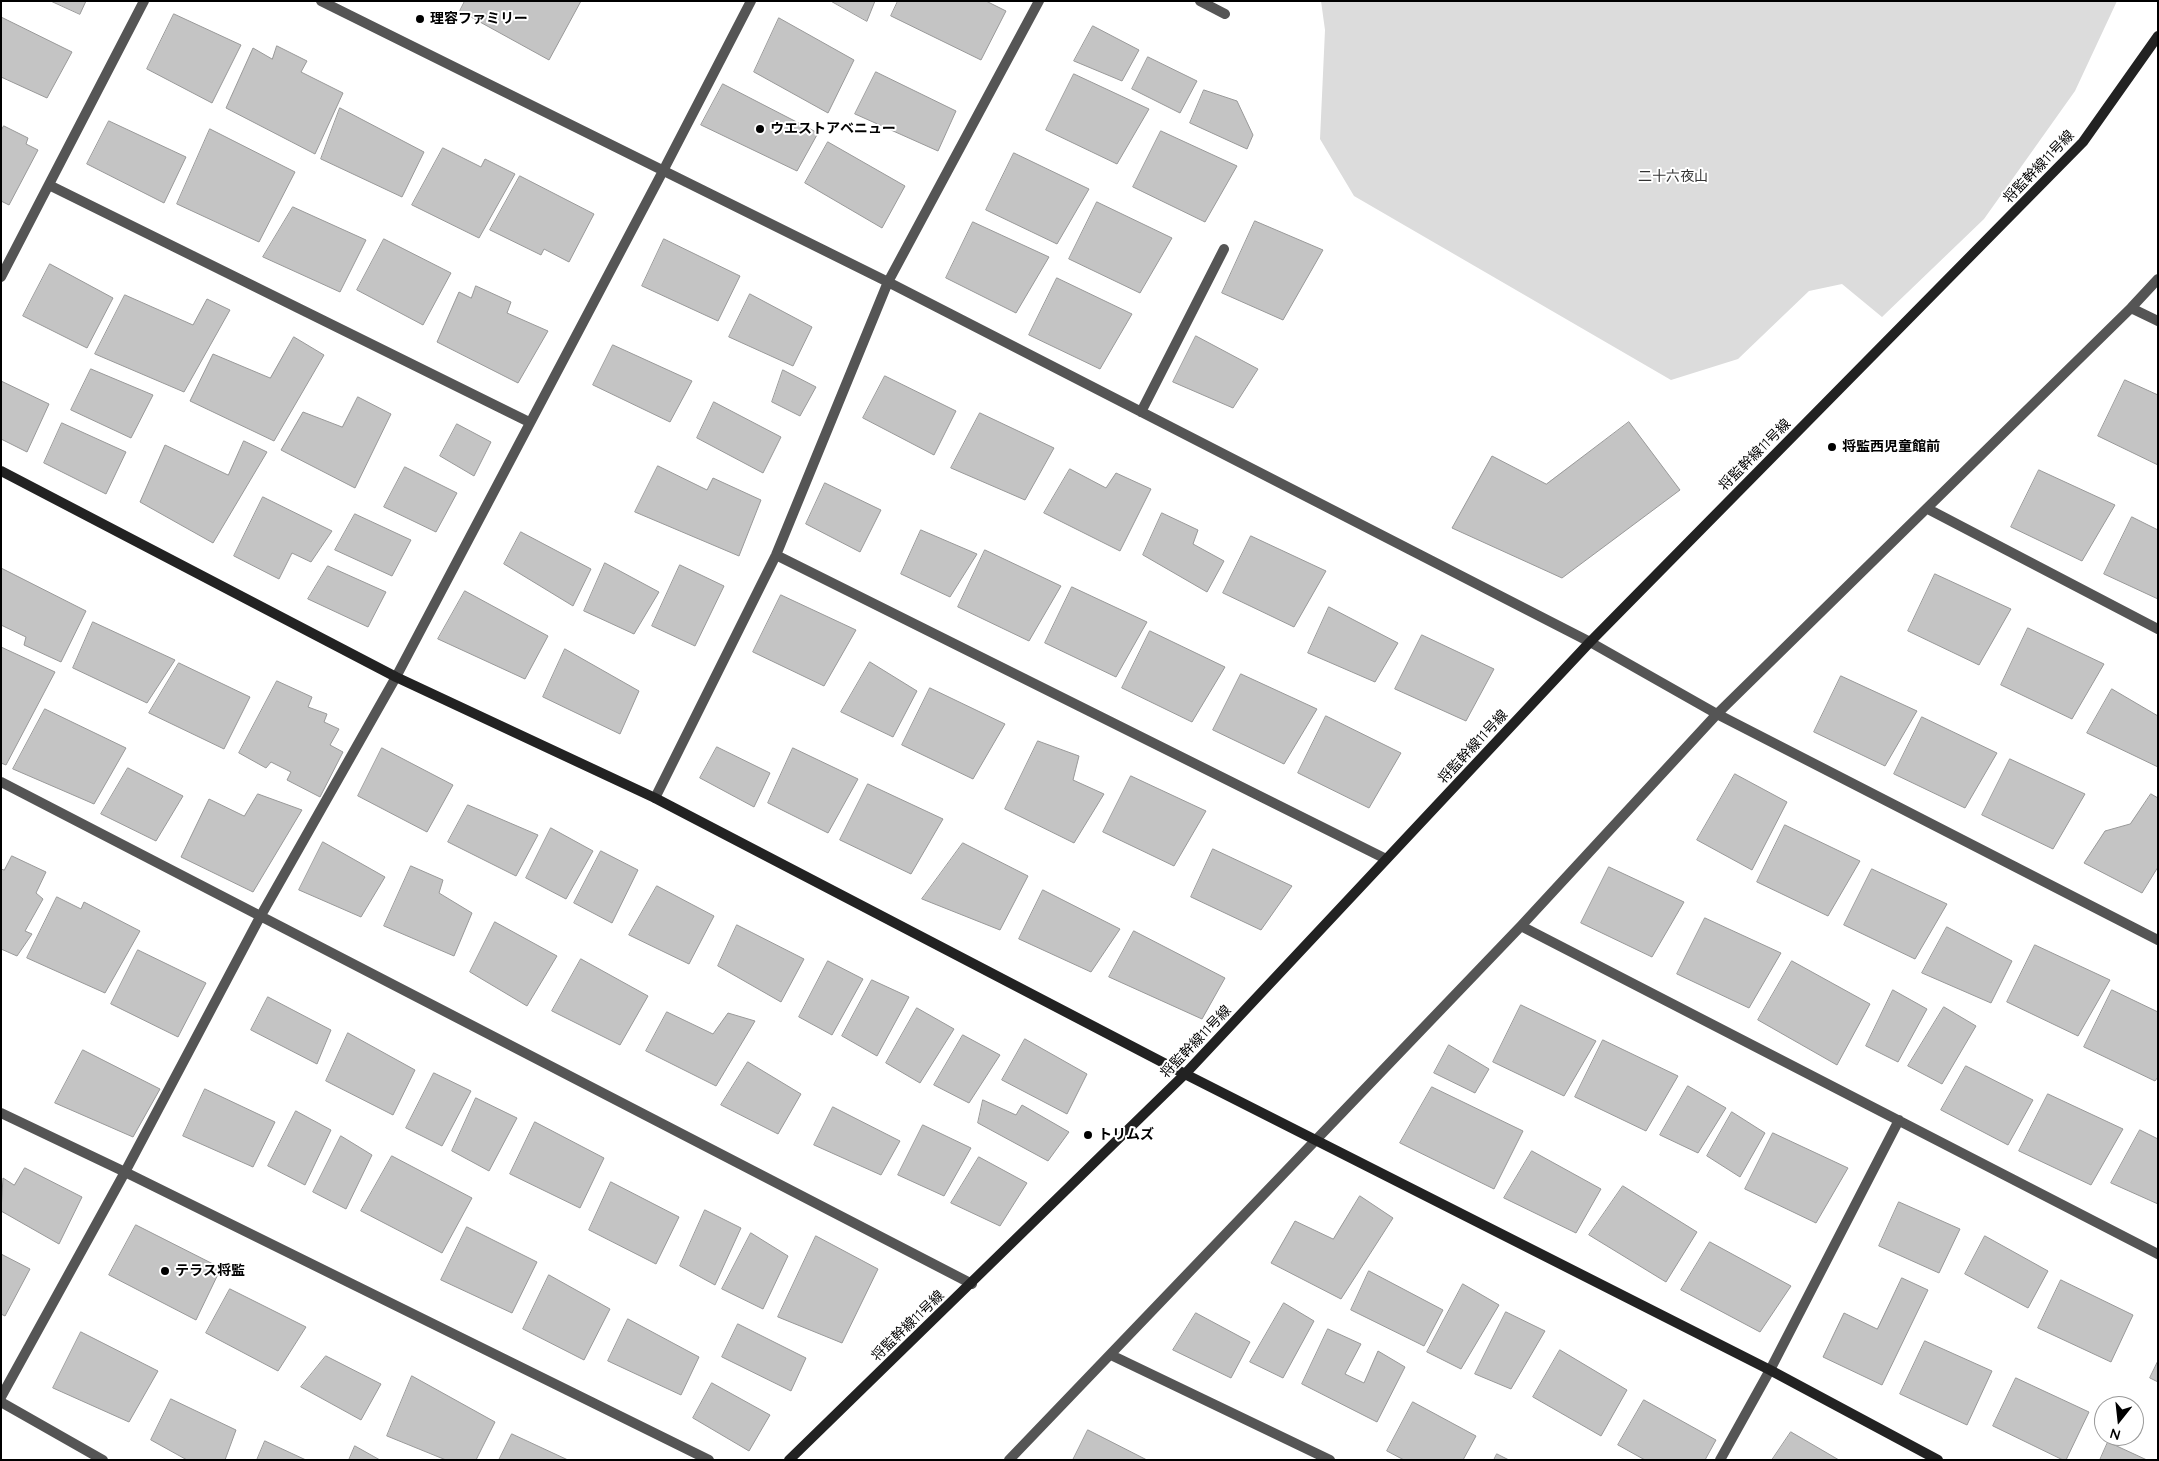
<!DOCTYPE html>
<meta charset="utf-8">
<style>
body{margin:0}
#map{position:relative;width:2159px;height:1461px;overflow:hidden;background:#fff;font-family:Quicksand,sans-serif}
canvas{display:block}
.frame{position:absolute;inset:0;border:2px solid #000;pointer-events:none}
.north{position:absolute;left:2094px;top:1396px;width:50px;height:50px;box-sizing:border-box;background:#fff;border:1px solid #999;border-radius:50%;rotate:196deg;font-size:14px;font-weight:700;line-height:20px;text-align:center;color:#000}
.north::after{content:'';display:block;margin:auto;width:18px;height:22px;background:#000;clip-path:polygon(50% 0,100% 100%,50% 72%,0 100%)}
</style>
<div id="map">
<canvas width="2159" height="1461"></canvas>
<div class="frame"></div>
<div class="north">N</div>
</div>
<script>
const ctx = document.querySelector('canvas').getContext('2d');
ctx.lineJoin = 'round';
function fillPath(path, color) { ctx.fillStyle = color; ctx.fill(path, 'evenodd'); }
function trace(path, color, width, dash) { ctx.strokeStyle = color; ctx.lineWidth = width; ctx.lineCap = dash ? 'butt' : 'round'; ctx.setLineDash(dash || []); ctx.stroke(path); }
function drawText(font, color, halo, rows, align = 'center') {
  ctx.font = font + ' Quicksand,"Noto Sans JP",sans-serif'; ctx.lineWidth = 4; ctx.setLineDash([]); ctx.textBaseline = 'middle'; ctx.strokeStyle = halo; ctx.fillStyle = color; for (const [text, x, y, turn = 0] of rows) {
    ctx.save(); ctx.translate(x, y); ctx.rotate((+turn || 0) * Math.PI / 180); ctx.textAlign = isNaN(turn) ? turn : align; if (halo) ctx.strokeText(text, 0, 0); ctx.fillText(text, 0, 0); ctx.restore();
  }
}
fillPath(new Path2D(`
 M 1321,1 L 2117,1 L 2075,91 L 1984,219 L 1882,317 L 1842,284 L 1809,291 L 1738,359 L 1671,380 L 1354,196 L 1320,139 L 1325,30 Z`), '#dcdcdc');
const building = new Path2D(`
 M 51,1 L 86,1 L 80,14 Z
 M 465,1 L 581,1 L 549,60 L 460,11 Z
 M 831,1 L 875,1 L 867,21 Z
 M 898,1 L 986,1 L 1006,11 L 981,60 L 891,16 Z
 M 174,14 L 241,45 L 212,103 L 147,69 Z
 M 1,17 L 72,52 L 47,98 L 1,77 Z
 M 779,18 L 854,60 L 828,113 L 754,72 Z
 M 1093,26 L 1139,50 L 1122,81 L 1074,61 Z
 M 277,46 L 307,61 L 301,72 L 343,93 L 315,154 L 226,108 L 253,48 L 272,59 Z
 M 1148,57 L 1197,81 L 1180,113 L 1132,89 Z
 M 876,72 L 956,111 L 938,151 L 855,114 Z
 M 1074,74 L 1149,109 L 1117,164 L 1046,130 Z
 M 723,84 L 818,133 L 797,171 L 701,125 Z
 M 1204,90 L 1237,101 L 1253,135 L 1247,149 L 1190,123 Z
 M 340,108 L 424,152 L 402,197 L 321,159 Z
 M 109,121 L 186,157 L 164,203 L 87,164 Z
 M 4,126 L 28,138 L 26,144 L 38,150 L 9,205 L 1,201 L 1,131 Z
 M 210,129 L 295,172 L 259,242 L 177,204 Z
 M 1161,131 L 1237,166 L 1205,222 L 1133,187 Z
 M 828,142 L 905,186 L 882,228 L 805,183 Z
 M 443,148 L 481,167 L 485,159 L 515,174 L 479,238 L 412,205 Z
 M 1014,153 L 1089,189 L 1057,244 L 986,210 Z
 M 520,176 L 594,214 L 569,262 L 544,249 L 541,255 L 490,230 Z
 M 1097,202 L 1172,238 L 1140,293 L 1069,259 Z
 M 293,207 L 366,240 L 340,292 L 263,257 Z
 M 1255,221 L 1323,250 L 1283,320 L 1222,293 Z
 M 973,222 L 1049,257 L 1016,313 L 946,278 Z
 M 384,239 L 451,273 L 423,325 L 357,290 Z
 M 664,239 L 740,276 L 718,321 L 642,286 Z
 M 50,264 L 113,298 L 87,348 L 23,316 Z
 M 1057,278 L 1132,314 L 1100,369 L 1029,335 Z
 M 476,286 L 511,302 L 507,313 L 548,331 L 518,383 L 437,342 L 459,292 L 471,298 Z
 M 750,294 L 812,327 L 793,366 L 729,337 Z
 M 125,295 L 193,325 L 207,299 L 230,310 L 184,392 L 95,354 Z
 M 1196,336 L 1258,369 L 1233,408 L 1173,382 Z
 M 294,337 L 324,355 L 274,441 L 190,401 L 213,354 L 270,378 Z
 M 613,345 L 692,381 L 670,422 L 593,385 Z
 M 91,369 L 153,395 L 131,438 L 71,410 Z
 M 783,370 L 816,387 L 800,416 L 772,402 Z
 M 885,376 L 956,411 L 934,455 L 863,418 Z
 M 2125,380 L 2158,395 L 2158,465 L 2098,436 Z
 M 1,381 L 49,404 L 27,452 L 1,439 Z
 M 358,397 L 391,414 L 355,488 L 281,450 L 303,412 L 342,427 Z
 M 714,402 L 781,437 L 763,473 L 697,438 Z
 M 980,413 L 1054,448 L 1025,500 L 951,468 Z
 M 1629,422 L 1680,490 L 1562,578 L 1452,528 L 1492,456 L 1546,484 Z
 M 62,423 L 126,452 L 106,494 L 44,463 Z
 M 457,424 L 491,442 L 474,476 L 440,456 Z
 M 244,441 L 267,452 L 213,543 L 140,502 L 165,445 L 228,475 Z
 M 658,466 L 707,490 L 713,478 L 761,500 L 739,556 L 635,512 Z
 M 405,467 L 457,493 L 436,532 L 384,507 Z
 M 1070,469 L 1106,488 L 1116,473 L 1151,489 L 1120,551 L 1044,513 Z
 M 2039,470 L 2115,505 L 2082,561 L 2011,527 Z
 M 825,483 L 881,510 L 860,552 L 806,524 Z
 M 263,497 L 332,531 L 311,562 L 292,553 L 279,579 L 234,556 Z
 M 1162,513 L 1198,530 L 1193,544 L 1224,561 L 1207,592 L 1143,555 Z
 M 355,514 L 411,540 L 392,576 L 335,550 Z
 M 2132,517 L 2158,530 L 2158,599 L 2104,574 Z
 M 921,530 L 977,554 L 950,597 L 901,574 Z
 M 521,532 L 591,569 L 573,606 L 504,564 Z
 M 1251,536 L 1326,571 L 1294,627 L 1223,593 Z
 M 985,550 L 1061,586 L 1029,641 L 958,607 Z
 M 605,563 L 659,592 L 634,634 L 584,611 Z
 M 680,565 L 724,586 L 695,646 L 652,626 Z
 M 328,566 L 386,592 L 368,627 L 308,599 Z
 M 1,568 L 86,611 L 61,662 L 24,645 L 26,637 L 1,625 Z
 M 1935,574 L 2011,609 L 1979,665 L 1908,631 Z
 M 1072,587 L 1147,622 L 1116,677 L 1045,643 Z
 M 465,591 L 548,636 L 525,679 L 438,639 Z
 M 781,595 L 856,630 L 824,686 L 753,652 Z
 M 1329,607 L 1398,643 L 1375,682 L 1308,653 Z
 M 93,622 L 175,660 L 147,703 L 73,668 Z
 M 2028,628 L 2104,664 L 2072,719 L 2001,685 Z
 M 1150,631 L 1225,667 L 1192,722 L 1122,688 Z
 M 1422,635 L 1494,669 L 1466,721 L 1395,689 Z
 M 1,647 L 55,672 L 6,765 L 1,763 Z
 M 565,649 L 639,691 L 620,734 L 543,697 Z
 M 870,662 L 917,691 L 893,737 L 841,712 Z
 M 179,663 L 250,697 L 224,749 L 149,713 Z
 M 1241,674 L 1317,709 L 1284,764 L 1213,730 Z
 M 1841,676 L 1917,711 L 1885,766 L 1814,732 Z
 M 277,681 L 312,697 L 308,707 L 327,714 L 324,722 L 339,729 L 330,745 L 343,752 L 320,797 L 287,780 L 291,772 L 271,762 L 266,768 L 239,753 Z
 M 930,688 L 1005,724 L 973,779 L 902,745 Z
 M 2112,689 L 2158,716 L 2158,767 L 2087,733 Z
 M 45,709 L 126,748 L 94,804 L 13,769 Z
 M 1326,716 L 1401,753 L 1369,808 L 1298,773 Z
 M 1922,717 L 1997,753 L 1965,808 L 1894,774 Z
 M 1038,741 L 1079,756 L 1073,780 L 1104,794 L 1074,843 L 1005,809 Z
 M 717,747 L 770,773 L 754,807 L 700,778 Z
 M 382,748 L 453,785 L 427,832 L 358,796 Z
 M 793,748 L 858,779 L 828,833 L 768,803 Z
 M 2010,759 L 2085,794 L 2053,849 L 1982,815 Z
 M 128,768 L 183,796 L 156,841 L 101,814 Z
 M 1735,774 L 1787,802 L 1752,870 L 1697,840 Z
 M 1131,776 L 1206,811 L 1174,866 L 1103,832 Z
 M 868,784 L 943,819 L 911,874 L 840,840 Z
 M 258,794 L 302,810 L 253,892 L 181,857 L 209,799 L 244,816 Z
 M 2151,794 L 2158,798 L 2158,867 L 2142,893 L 2084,863 L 2105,831 L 2130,824 Z
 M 468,805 L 538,835 L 516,876 L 448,842 Z
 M 1785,825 L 1860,861 L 1828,916 L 1757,882 Z
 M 551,828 L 593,851 L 566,899 L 526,878 Z
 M 323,842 L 385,877 L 361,917 L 299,890 Z
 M 963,843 L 1028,876 L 1000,930 L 922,899 Z
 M 1213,849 L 1292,886 L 1261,930 L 1191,897 Z
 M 601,851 L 638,870 L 612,923 L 574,903 Z
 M 12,856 L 46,872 L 36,893 L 43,899 L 25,931 L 32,934 L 17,956 L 1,949 L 1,869 L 4,870 Z
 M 411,866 L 443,880 L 439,893 L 472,913 L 454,956 L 384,926 Z
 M 1609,867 L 1684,902 L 1652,957 L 1581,923 Z
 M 1872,869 L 1947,904 L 1915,959 L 1844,925 Z
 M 657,886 L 714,916 L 689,964 L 629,935 Z
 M 1043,890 L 1120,929 L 1091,972 L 1019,939 Z
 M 57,897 L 81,909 L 84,902 L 140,931 L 105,993 L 27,958 Z
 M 1705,918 L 1781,953 L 1749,1008 L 1677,974 Z
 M 495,922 L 557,956 L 527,1006 L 470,972 Z
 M 737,925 L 804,959 L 781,1002 L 718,966 Z
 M 1947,927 L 2012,961 L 1991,1003 L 1922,973 Z
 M 1134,931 L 1225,978 L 1202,1019 L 1109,977 Z
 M 2035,945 L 2110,980 L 2078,1036 L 2007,1002 Z
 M 138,950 L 206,983 L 178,1037 L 111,1004 Z
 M 581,959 L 648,996 L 620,1045 L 552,1011 Z
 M 828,961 L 863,979 L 832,1035 L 799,1017 Z
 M 1792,961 L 1870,1004 L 1837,1065 L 1758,1020 Z
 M 872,980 L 909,997 L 877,1056 L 842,1036 Z
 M 1893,990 L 1927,1009 L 1898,1062 L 1866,1046 Z
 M 2112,990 L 2158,1012 L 2158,1077 L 2155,1081 L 2084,1047 Z
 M 268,997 L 331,1030 L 317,1064 L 251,1030 Z
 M 1521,1005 L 1596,1041 L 1564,1096 L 1493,1062 Z
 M 1944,1007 L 1976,1026 L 1942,1084 L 1908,1066 Z
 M 917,1008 L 954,1029 L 920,1083 L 886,1063 Z
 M 667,1012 L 713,1034 L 728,1013 L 755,1021 L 716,1086 L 646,1051 Z
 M 348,1033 L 415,1070 L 393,1115 L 326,1081 Z
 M 963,1035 L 1000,1055 L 969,1103 L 934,1085 Z
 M 1025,1039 L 1087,1074 L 1067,1114 L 1002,1080 Z
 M 1603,1040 L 1678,1076 L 1646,1131 L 1575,1097 Z
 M 1449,1045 L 1489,1069 L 1475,1093 L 1434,1073 Z
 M 83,1050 L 160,1089 L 133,1137 L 55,1103 Z
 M 748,1062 L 801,1094 L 778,1134 L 721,1105 Z
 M 1966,1066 L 2033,1100 L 2008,1145 L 1941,1110 Z
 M 434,1073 L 471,1091 L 442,1146 L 406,1128 Z
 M 1688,1086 L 1726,1108 L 1698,1153 L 1660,1135 Z
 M 1432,1087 L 1523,1131 L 1494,1189 L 1400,1143 Z
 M 205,1089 L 275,1122 L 253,1167 L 183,1136 Z
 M 2048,1094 L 2123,1129 L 2091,1185 L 2019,1151 Z
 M 476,1098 L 517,1118 L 489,1171 L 452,1151 Z
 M 983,1100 L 1016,1115 L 1022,1105 L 1069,1132 L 1048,1161 L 978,1123 Z
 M 833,1107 L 900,1141 L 881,1175 L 814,1145 Z
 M 296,1111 L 331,1130 L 305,1185 L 268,1166 Z
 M 1732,1112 L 1765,1133 L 1740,1177 L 1707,1156 Z
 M 535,1122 L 604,1158 L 580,1208 L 510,1174 Z
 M 923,1125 L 971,1148 L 944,1196 L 898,1175 Z
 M 2140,1130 L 2158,1139 L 2158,1204 L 2111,1183 Z
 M 1773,1133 L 1848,1168 L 1816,1223 L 1745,1189 Z
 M 341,1136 L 372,1155 L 346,1209 L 313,1192 Z
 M 1532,1151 L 1601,1189 L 1576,1233 L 1504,1198 Z
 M 392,1156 L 472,1198 L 442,1253 L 361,1211 Z
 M 979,1157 L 1027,1183 L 1000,1226 L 951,1203 Z
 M 25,1168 L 82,1197 L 59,1244 L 1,1211 L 3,1178 L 14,1185 Z
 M 611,1182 L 679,1217 L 656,1264 L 589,1230 Z
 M 1623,1186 L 1697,1232 L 1666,1282 L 1589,1235 Z
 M 1360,1196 L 1393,1218 L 1341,1299 L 1271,1263 L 1295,1221 L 1333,1239 Z
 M 1899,1202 L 1960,1229 L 1939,1273 L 1879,1246 Z
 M 705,1210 L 741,1228 L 715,1285 L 680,1266 Z
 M 136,1225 L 221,1268 L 196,1320 L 109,1275 Z
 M 467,1227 L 537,1262 L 512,1313 L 441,1280 Z
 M 751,1233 L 788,1256 L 763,1309 L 722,1289 Z
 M 816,1236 L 878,1269 L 842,1343 L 778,1317 Z
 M 1985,1236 L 2048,1271 L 2028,1308 L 1965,1274 Z
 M 1710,1242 L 1791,1286 L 1760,1332 L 1681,1290 Z
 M 1,1254 L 30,1269 L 5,1316 L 1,1314 Z
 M 1369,1271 L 1443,1310 L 1424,1346 L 1351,1310 Z
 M 549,1275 L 610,1309 L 584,1360 L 523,1329 Z
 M 1902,1278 L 1928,1290 L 1882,1385 L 1823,1357 L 1844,1313 L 1877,1329 Z
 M 2061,1280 L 2133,1315 L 2111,1362 L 2038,1328 Z
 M 1463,1284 L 1499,1305 L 1461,1369 L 1427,1352 Z
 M 230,1289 L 306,1327 L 278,1371 L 206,1333 Z
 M 1284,1303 L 1314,1321 L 1283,1378 L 1250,1362 Z
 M 1506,1312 L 1545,1331 L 1511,1389 L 1475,1374 Z
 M 1196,1313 L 1250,1342 L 1231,1378 L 1173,1350 Z
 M 628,1319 L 699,1357 L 681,1395 L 608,1361 Z
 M 738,1324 L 806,1358 L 791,1391 L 722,1357 Z
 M 1328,1329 L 1361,1344 L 1345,1374 L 1364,1383 L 1378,1351 L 1405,1367 L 1377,1422 L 1302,1384 Z
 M 81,1332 L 158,1371 L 129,1422 L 53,1388 Z
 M 1925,1341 L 1992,1371 L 1967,1425 L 1900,1394 Z
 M 1560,1350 L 1627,1390 L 1601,1436 L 1533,1397 Z
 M 326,1356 L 381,1384 L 361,1420 L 301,1387 Z
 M 2158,1361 L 2158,1382 L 2150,1378 Z
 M 412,1376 L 495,1422 L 476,1460 L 446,1460 L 387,1436 Z
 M 2016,1378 L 2089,1412 L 2066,1460 L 2063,1460 L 1993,1426 Z
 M 712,1383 L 770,1415 L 749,1451 L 693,1418 Z
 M 171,1399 L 236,1430 L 225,1460 L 187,1460 L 151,1440 Z
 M 1644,1400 L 1716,1440 L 1705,1460 L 1645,1460 L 1618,1445 Z
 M 1413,1402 L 1476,1436 L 1463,1460 L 1404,1460 L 1387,1451 Z
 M 1088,1430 L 1147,1460 L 1073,1460 Z
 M 1791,1432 L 1839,1460 L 1772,1460 Z
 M 512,1434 L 568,1460 L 499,1460 Z
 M 265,1441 L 306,1460 L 257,1460 Z
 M 2108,1442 L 2147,1460 L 2100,1460 Z
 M 355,1446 L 380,1460 L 349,1460 Z
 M 1497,1454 L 1509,1460 L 1494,1460 Z`);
fillPath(building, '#c4c4c4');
trace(building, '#999', 1);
trace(new Path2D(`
 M 321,1 L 888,282 L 1590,642 L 1717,714 L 2158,940
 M 1200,1 L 1225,14
 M 49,185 L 529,422
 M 1,277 L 144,1
 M 2131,308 L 2158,321
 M 1141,412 L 1224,249
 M 1928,509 L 2158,629
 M 776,555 L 1386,859
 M 1,782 L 972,1284
 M 655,798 L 776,555 L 888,282 L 1039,1
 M 1521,926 L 2158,1254
 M 1,1113 L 125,1172 L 709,1460
 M 1111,1355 L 1330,1460
 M 1,1397 L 125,1172 L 260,917 L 396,677 L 663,171 L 751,1
 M 1,1402 L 103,1460
 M 1009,1460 L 1521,926 L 1717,714 L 2131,308 L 2158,279
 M 1720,1460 L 1770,1370 L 1899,1120`), '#555', 10);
trace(new Path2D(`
 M 1,471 L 396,677 L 655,798 L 1185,1074 L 1770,1370 L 1938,1460
 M 789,1460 L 1185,1074 L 1590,642 L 2083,142 L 2158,36`), '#222', 10);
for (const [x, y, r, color] of [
 [420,19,5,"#000"],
 [760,129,5,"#000"],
 [1832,447,5,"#000"],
 [1088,1135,5,"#000"],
 [165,1271,5,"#000"]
]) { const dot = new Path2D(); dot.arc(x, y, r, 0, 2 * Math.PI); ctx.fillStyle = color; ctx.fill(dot); trace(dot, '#fff', 2); }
drawText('bold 14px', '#000', '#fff', [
 ["理容ファミリー",430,19],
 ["ウエストアベニュー",770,129],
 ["将監西児童館前",1842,447],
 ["トリムズ",1098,1135],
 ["テラス将監",175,1271]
], 'left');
drawText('14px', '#000', '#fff', [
 ["将監幹線11号線",2039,167,-46],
 ["将監幹線11号線",1755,455,-45],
 ["将監幹線11号線",1473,747,-47],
 ["将監幹線11号線",1196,1042,-46],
 ["将監幹線11号線",908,1326,-44]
]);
drawText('14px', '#333', '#fff', [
 ["二十六夜山",1673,177]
]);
</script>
